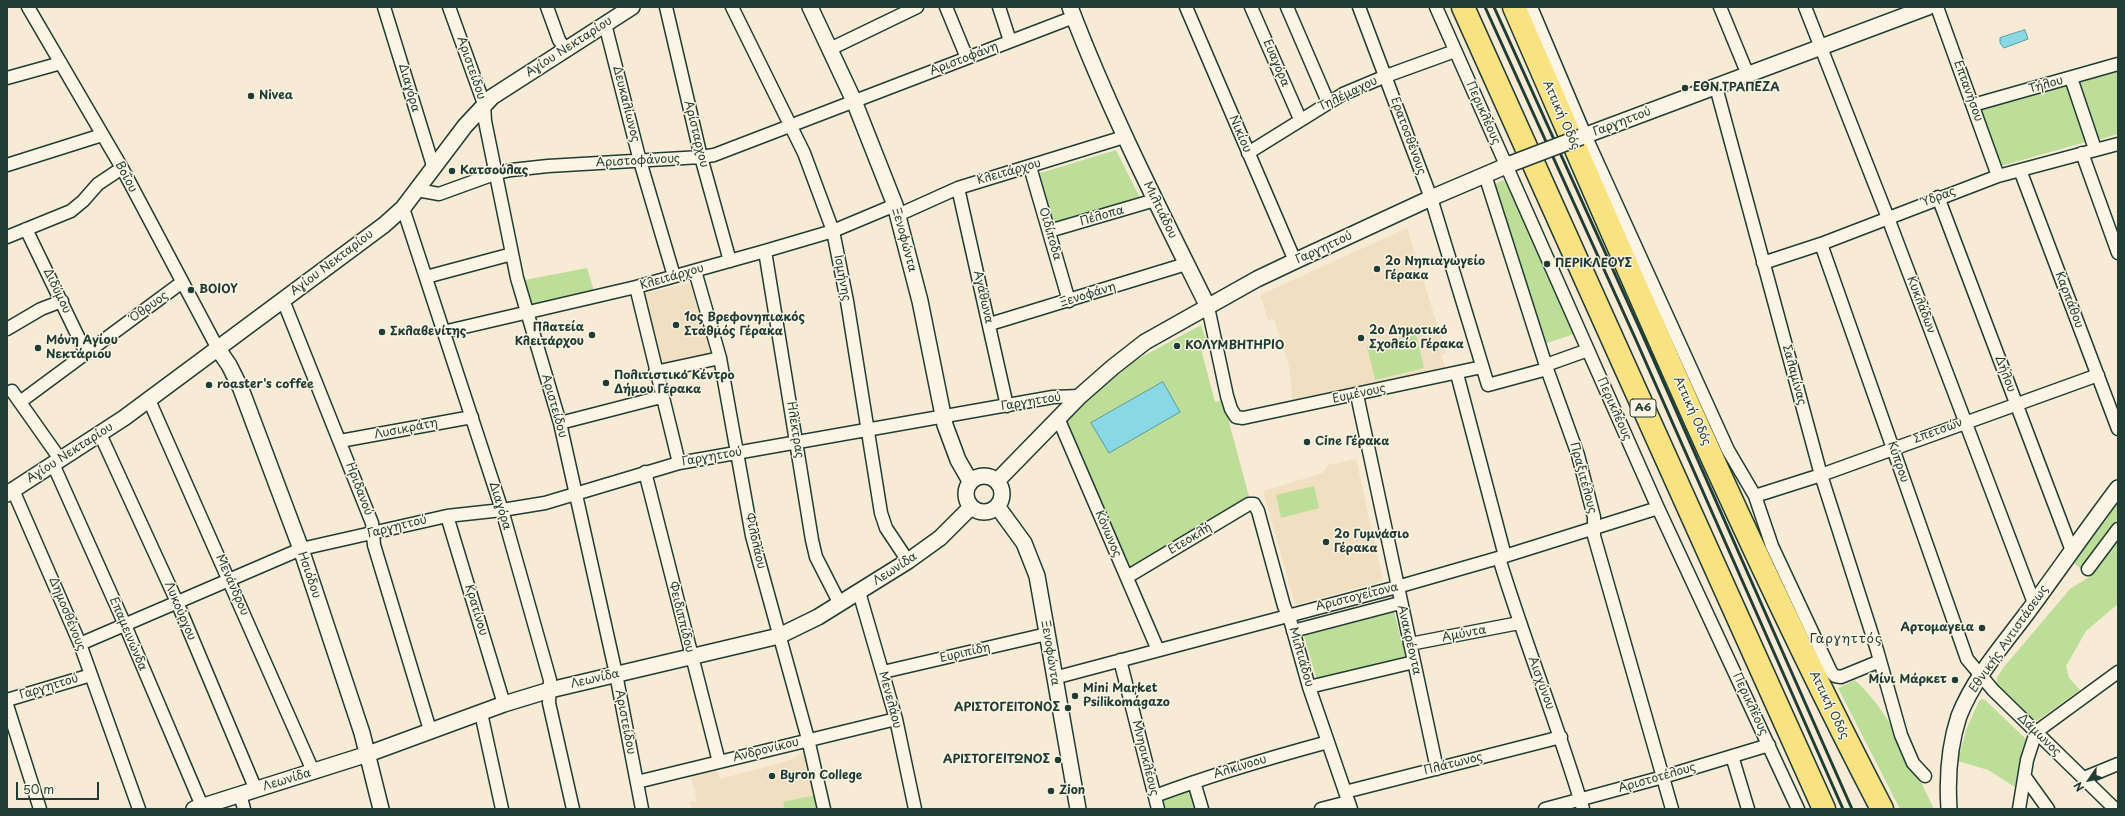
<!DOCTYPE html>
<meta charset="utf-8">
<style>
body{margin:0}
#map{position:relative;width:2125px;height:816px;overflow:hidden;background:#f7ebd5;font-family:"Playpen Sans",sans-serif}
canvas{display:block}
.frame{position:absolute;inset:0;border:8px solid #1f3d34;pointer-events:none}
.north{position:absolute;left:2069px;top:760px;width:40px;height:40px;-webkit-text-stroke:3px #fcf5e5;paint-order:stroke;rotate:236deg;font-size:11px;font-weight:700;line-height:16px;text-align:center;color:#1f3d34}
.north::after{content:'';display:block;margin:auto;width:14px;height:18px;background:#1f3d34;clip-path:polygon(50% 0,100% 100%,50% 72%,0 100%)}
.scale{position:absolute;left:16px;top:782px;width:83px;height:18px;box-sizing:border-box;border:2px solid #1f3d34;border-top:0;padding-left:5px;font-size:12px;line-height:14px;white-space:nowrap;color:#1f3d34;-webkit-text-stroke:3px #fcf5e5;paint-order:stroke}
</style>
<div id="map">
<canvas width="2125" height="816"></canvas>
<div class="frame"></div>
<div class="north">N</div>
<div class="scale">50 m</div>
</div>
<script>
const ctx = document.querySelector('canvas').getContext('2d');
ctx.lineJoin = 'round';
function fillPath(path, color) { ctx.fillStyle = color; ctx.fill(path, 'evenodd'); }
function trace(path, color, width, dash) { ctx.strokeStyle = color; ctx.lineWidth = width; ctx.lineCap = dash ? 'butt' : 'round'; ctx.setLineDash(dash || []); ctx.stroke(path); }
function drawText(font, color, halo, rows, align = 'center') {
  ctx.font = font + ' "Playpen Sans",sans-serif'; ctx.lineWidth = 3; ctx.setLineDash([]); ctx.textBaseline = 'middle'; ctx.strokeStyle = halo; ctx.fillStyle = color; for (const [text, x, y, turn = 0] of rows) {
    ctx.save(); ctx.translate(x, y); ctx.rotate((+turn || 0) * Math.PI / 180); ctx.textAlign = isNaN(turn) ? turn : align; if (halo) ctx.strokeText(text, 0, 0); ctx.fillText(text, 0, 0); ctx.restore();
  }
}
fillPath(new Path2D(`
 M 1407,228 L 1446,353 L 1441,355 L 1446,369 L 1292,400 L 1290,370 L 1274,319 L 1268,320 L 1260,295 Z
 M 690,283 L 711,356 L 660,367 L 642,294 Z
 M 1356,459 L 1383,581 L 1295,605 L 1263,491 L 1323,473 L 1328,465 Z
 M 807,749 L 821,809 L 691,809 L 690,802 L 697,801 L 690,773 L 716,766 L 720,779 L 791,760 Z`), '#f1dfc2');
fillPath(new Path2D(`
 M 2118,70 L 2118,134 L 2098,140 L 2080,81 Z
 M 2066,85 L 2086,142 L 2001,166 L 1981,110 Z
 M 1116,150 L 1140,198 L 1053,224 L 1037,174 Z
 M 1503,180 L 1507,185 L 1574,334 L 1544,344 L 1493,185 Z
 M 587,268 L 594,291 L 532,304 L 525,280 Z
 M 1201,325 L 1208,346 L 1201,349 L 1215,402 L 1223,400 L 1250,500 L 1128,573 L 1062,423 L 1134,361 Z
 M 1416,334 L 1424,368 L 1375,380 L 1367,346 Z
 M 1314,486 L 1319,508 L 1281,518 L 1276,495 Z
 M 2118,503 L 2118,518 L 2081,569 L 2074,563 Z
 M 2118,537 L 2118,604 L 2086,631 L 2066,666 L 2069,678 L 2080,690 L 2034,723 L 1997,684 L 1997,678 L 2003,668 L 2070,589 L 2089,577 Z
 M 1394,612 L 1406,658 L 1317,680 L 1304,636 Z
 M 1855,680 C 1891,713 1913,766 1934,809 L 1900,809 L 1838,688 Z
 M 1982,699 L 1985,700 L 2026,739 L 2015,787 L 1988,770 L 1958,761 L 1966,730 L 1979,701 Z
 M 1192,789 L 1197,809 L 1164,809 L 1161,799 Z
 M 816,795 L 819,809 L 785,809 L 783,802 Z`), '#bcde98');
const water = new Path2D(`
 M 2025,30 L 2028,39 L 2004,48 L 2000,43 L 2000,38 Z
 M 1163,382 L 1180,412 L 1109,453 L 1091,423 Z`);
fillPath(water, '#89d8e5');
trace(water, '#5f9a9e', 1);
const minor = new Path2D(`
 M 28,7 L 122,168 L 218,349
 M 384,7 L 434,169
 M 449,7 L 484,104 L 485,121 L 517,278 L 560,423 L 616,674 L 642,809
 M 547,7 L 559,40 L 565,49
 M 666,7 L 701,157 L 730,261
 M 732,7 L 804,153 L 833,231 L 847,301 L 881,513 L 886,528 L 908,561
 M 946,7 L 967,58
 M 999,7 L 1010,41
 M 1186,7 L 1295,261
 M 1251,7 L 1300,119
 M 1287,7 L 1328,102
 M 1359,7 L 1431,198 L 1488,385 L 1547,369
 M 1436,7 L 1658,508 L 1798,809
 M 1531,7 L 1585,135 L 1728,450 L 1755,496 L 1772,546 L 1831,672 L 1835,676 L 1841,677 L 1880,661
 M 1720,7 L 1748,75
 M 1805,7 L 1888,218 L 2034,603
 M 1937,7 L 1998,176
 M 605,24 L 640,161 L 674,276
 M 830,49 L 917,7
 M 7,78 L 61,63
 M 2071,78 L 2095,149
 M 1716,87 L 1821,475 L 1877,650 L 1901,735 L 1913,763 L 1925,776
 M 1973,105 L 2118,64
 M 1248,153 L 1343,94 L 1386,76 L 1455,51
 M 2082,153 L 2118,253
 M 7,165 L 102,135
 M 1030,167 L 1069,301
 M 2020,170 L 2118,429
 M 1485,175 L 1547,369 L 1578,455 L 1594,517 L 1594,536 L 1672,809
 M 958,188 L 1007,406
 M 417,190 L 439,194 L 497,173 L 511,170 L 548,166 L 701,157 L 714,155 L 1074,17
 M 1938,197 L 2072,551
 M 403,208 L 502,510 L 550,680 L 549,703 L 573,809
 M 898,215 L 958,188 L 1124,137
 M 26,229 L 86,353
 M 1049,231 L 1155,200
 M 7,237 L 71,211 L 83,201 L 98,184 L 122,168
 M 1821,244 L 1967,659 L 1993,690 L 2115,809
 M 765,251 L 812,540 L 816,557 L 840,604
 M 1763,263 L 1821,244 L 1998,176 L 2118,144
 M 695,271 L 720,358 L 752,536 L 808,739 L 824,809
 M 426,277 L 512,254
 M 636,287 L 679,463
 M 283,300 L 372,523 L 374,545 L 430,730
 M 1208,307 L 1227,396 L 1231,409 L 1236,417 L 1243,418 L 1482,367
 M 990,324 L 1186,264
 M 7,329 L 41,309 L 62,301
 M 443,332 L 636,287 L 765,251 L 833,231 L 895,205
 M 1546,365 L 1588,350
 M 655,372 L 720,358
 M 1457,374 L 1505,556
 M 12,391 L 60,459
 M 1357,395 L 1437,769
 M 149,400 L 313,771
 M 20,402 L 181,283
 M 1058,418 L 1158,650
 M 560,423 L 661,397
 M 100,434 L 177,602 L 256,790
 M 340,441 L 472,417
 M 53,464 L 125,625 L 202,806
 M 645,472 L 719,762
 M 13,490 L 80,644 L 139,809
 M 1755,496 L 1821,475 L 2098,375
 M 447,516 L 504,704
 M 1499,558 C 1525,643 1558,725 1583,809
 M 2088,569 L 2118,529
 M 1127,577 L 1249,504 L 1254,504 L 1258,511 L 1284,606 L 1291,623 L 1309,687 L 1351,809
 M 859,592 L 896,719 L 915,809
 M 1293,631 L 1400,603
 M 80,644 L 301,549 L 447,516 L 502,510 L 545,503 L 679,463 L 1053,397 L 1080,396
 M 1410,644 L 1519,623
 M 1120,660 L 1158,809
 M 883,672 L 1047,634
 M 1054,678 L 1397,587 L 1505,556 L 1658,508
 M 1309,687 L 1414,662
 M 7,700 L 91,675
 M 7,705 L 40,809
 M 481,713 L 502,809
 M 2036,732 L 2118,672
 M 1732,756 L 1748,809
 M 2025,777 L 2048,809
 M 2084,778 L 2118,764
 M 637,782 L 896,719
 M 1194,782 L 1202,809
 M 1345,792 L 1561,737
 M 240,794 L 244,809
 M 1155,796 C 1211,775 1269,758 1328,742
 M 1321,809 L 1348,802
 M 1545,809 L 1663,777 L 1769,745
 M 2019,809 L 2027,760 L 2036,732`);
const tertiary = new Path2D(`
 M 810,7 L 854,101 L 895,205 L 920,301 L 945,425 L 958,460 L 970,481
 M 1070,7 C 1109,110 1159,208 1208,307
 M 1581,137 L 1928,7
 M 218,349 L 229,365 L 241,389 L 301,549 L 362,733 L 381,809
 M966 494a18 18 0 1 1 36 0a18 18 0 1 1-36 0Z
 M 997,481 L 1080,396 L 1113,367 L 1145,342 L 1257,279 L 1295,261 L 1431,198 L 1513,163
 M 7,494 L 124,418 L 384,225 L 403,208 L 465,126 L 492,97 L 632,7
 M 997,506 L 1024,543 L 1037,576 L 1078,809
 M 194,809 L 368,754 L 504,704 L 550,690 L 779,636 L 818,617 L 908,561 L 940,538 L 971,507
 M 1949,809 C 1947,778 1949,746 1959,716 C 1974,678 2003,645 2027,613 C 2058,571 2087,529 2118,488`);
const motorway = new Path2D(`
 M 1463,7 L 1824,809
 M 1514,7 C 1632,277 1746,548 1882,809`);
trace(minor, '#1f3d34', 15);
trace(tertiary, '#1f3d34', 18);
trace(motorway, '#1f3d34', 25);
trace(minor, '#fcf5e5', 12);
trace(tertiary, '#fcf5e5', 15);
trace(motorway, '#f8e281', 22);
trace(new Path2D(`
 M 1485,7 L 1636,340 L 1843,809
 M 1494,7 L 1643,336 L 1852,809`), '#1f3d34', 3);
const tertiaryBridge = new Path2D(`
 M 1513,163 L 1581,137`);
trace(tertiaryBridge, '#1f3d34', 18, []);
trace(tertiaryBridge, '#fcf5e5', 15);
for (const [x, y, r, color] of [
 [1685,88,4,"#1f3d34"],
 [251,96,4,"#1f3d34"],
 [452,171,4,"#1f3d34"],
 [1547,264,4,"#1f3d34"],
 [1377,269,4,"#1f3d34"],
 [191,290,4,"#1f3d34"],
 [676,325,4,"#1f3d34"],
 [382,332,4,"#1f3d34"],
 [592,335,4,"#1f3d34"],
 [1361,338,4,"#1f3d34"],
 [1177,346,4,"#1f3d34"],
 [38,348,4,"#1f3d34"],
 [606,383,4,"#1f3d34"],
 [209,385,4,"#1f3d34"],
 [1307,442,4,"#1f3d34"],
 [1326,542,4,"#1f3d34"],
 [1982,628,4,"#1f3d34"],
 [1955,680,4,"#1f3d34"],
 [1075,696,4,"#1f3d34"],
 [1068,708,4,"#1f3d34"],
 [1058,760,4,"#1f3d34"],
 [772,776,4,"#1f3d34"],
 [1051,791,4,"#1f3d34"]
]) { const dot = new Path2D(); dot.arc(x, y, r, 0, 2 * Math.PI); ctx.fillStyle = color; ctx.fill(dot); trace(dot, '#fcf5e5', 1.5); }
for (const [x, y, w] of [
 [1643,408,26]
]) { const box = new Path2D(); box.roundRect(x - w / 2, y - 9, w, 18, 3); ctx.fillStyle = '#fcf5e5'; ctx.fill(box); trace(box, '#1f3d34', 1); }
drawText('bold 11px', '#1f3d34', null, [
 ["Α6",1643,408]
]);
drawText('12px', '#1f3d34', '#fcf5e5', [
 ["Αγίου Νεκταρίου",569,47,-33],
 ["Αριστοφάνη",964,59,-21],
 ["Ευαγόρα",1276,63,67],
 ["Αριστείδου",471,68,71],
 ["Τήλου",2046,85,-16],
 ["Διαγόρα",409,88,74],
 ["Επτανήσου",1968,91,70],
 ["Τηλέμαχου",1348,94,-26],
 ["Δευκαλίωνος",626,104,76],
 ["Περικλέους",1483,113,66],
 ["Αττική Οδός",1561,115,66],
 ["Γαργηττού",1622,122,-21],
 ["Αρίσταρχου",696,134,76],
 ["Νικίου",1240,134,67],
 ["Ερατοσθένους",1408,136,70],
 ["Αριστοφάνους",638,161,-3],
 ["Κλειτάρχου",1009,172,-16],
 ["Βοΐου",126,177,62],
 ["Ύδρας",1939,197,-21],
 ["Μιλτιάδου",1160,210,64],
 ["Πέλοπα",1102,216,-16],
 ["Οιδίποδα",1050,234,74],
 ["Ξενοφώντα",904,240,75],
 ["Γαργηττού",1324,248,-25],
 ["Αγίου Νεκταρίου",332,263,-37],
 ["Κλειτάρχου",672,277,-16],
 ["Ισμήνης",842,278,79],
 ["Διδύμου",57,291,64],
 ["Ξενοφάνη",1088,295,-17],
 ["Αγάθωνα",983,297,77],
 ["Καρπάθου",2069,300,69],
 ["Κυκλάδων",1921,305,69],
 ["Όθρυος",149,307,-36],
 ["Δήλου",2005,374,69],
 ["Σαλαμίνας",1794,375,75],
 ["Ευμένους",1359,394,-12],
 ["Γαργηττού",1031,402,-9],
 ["Αριστείδου",554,406,74],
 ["Περικλέους",1614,409,66],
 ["Αττική Οδός",1692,411,66],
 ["Λυσικράτη",406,429,-11],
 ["Ηλέκτρας",795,430,81],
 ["Σπετσών",1938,431,-20],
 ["Αγίου Νεκταρίου",70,453,-33],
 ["Γαργηττού",712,457,-10],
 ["Κύπρου",1898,462,71],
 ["Πραξιτέλους",1583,478,75],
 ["Ηριδανού",359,489,69],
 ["Διαγόρα",500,506,73],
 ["Γαργηττού",397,527,-14],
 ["Κόνωνος",1108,534,67],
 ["Ετεοκλή",1190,539,-31],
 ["Φιλολάου",755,541,77],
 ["Λεωνίδα",895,569,-33],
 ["Ησιόδου",309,575,71],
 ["Μενάνδρου",232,585,66],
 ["Αριστογείτονα",1357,597,-14],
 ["Κρατίνου",476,610,73],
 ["Λυκούργου",180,611,67],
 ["Δημοσθένους",67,614,68],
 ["Φειδιππίδου",681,617,76],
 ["Επαμεινώνδα",128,634,67],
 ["Αμύντα",1464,634,-11],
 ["Εθνικής Αντιστάσεως",2009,639,-55],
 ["Ανακρέοντα",1409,640,77],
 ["Ευριπίδη",965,653,-13],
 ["Ξενοφώντα",1050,653,81],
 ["Μιλτιάδου",1301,657,74],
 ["Λεωνίδα",595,679,-13],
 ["Αισχύνου",1541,683,70],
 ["Γαργηττού",49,687,-17],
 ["Μενελάου",890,700,75],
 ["Περικλέους",1750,704,65],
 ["Αττική Οδός",1829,705,64],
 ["Αριστείδου",625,722,79],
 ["Δάμωνος",2039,735,44],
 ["Ανδρονίκου",766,750,-14],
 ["Μνησικλέους",1145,758,76],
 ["Πλάτωνος",1453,764,-14],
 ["Αλκίνοου",1240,767,-17],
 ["Αριστοτέλους",1657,778,-16],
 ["Λεωνίδα",287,780,-17]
]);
drawText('bold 12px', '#1f3d34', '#fcf5e5', [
 ["ΕΘΝ.ΤΡΑΠΕΖΑ",1693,88],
 ["Nivea",259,96],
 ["Κατσούλας",460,171],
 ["2ο Νηπιαγωγείο",1385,262],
 ["Γέρακα",1385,276],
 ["ΠΕΡΙΚΛΕΟΥΣ",1555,264],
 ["ΒΟΙΟΥ",199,290],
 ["1ος Βρεφονηπιακός",684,318],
 ["Σταθμός Γέρακα",684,332],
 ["Πλατεία",584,328,"right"],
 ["Κλειτάρχου",584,342,"right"],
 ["2ο Δημοτικό",1369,331],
 ["Σχολείο Γέρακα",1369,345],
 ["Σκλαβενίτης",390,332],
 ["Μόνη Αγίου",46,341],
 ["Νεκτάριου",46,355],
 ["ΚΟΛΥΜΒΗΤΗΡΙΟ",1185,346],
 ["Πολιτιστικό Κέντρο",614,376],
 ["Δήμου Γέρακα",614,390],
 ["roaster's coffee",217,385],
 ["Cine Γέρακα",1315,442],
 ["2ο Γυμνάσιο",1334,535],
 ["Γέρακα",1334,549],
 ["Αρτομαγεια",1974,628,"right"],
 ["Μίνι Μάρκετ",1947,680,"right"],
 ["Mini Market",1083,689],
 ["Psilikomágazo",1083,703],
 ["ΑΡΙΣΤΟΓΕΙΤΟΝΟΣ",1060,708,"right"],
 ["ΑΡΙΣΤΟΓΕΙΤΩΝΟΣ",1050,760,"right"],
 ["Byron College",780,776],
 ["Zion",1059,791]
], 'left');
ctx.letterSpacing = '1px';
drawText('13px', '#1f3d34', '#fcf5e5', [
 ["Γαργηττός",1846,639]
]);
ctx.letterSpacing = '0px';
</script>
